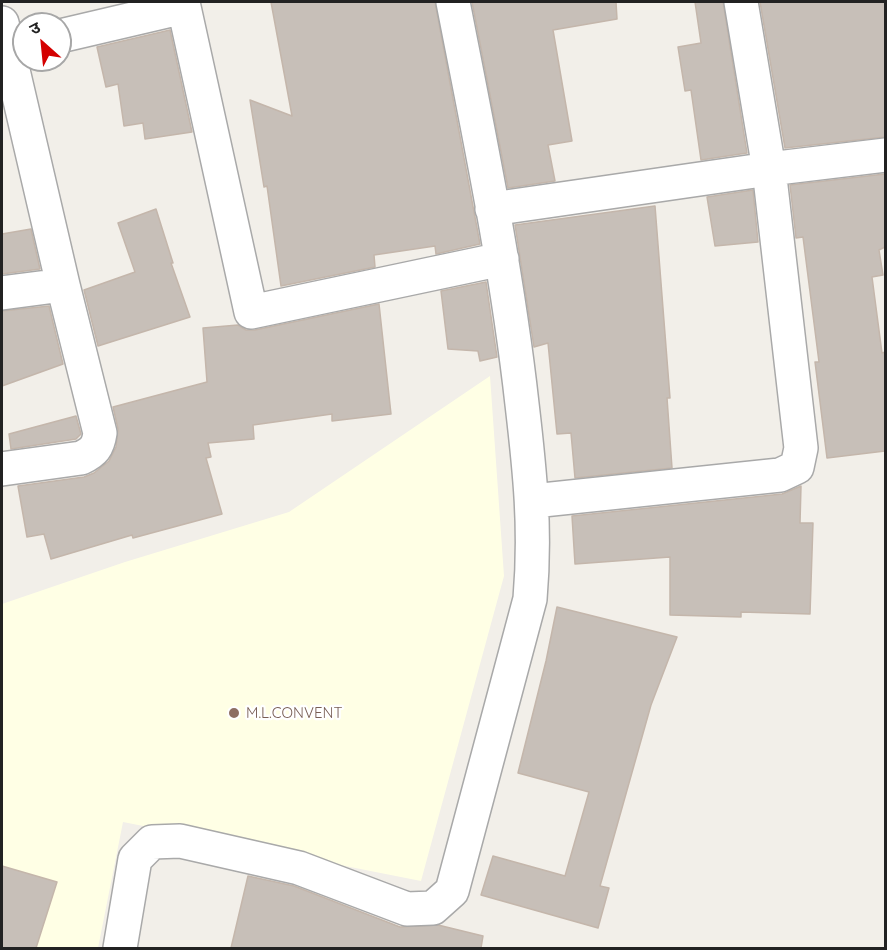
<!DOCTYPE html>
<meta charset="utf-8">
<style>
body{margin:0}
#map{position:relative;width:887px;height:950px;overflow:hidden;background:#f2efe9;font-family:Quicksand,"Noto Sans Devanagari",sans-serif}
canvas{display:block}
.frame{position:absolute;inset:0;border:3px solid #222;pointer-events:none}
.north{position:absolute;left:12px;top:12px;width:60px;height:60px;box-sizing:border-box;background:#fff;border:2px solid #a7a7a7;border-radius:50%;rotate:333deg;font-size:16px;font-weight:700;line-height:24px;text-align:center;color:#222}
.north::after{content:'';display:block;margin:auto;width:21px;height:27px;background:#d40000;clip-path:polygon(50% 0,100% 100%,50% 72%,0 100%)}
</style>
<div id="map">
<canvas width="887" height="950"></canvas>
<div class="frame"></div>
<div class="north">उ</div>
</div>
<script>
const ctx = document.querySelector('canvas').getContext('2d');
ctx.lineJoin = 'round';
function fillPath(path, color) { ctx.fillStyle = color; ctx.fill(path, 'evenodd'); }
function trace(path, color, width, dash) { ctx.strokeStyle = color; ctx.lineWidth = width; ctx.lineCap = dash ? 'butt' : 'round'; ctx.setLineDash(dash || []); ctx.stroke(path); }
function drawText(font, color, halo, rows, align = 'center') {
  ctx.font = font + ' Quicksand,sans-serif'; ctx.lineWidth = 4.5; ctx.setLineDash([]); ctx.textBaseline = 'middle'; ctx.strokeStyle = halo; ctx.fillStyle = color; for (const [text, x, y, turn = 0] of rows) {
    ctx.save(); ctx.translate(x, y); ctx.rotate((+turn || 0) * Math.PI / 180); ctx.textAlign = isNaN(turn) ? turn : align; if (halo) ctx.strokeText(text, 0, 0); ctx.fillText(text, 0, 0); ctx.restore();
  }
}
fillPath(new Path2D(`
 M 490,376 L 504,576 L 421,881 L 123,822 L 98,948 L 2,948 L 2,604 L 125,562 L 289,512 Z`), '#ffffe5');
const building = new Path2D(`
 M 271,2 L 435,2 L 480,244 L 436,254 L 435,246 L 374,255 L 375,267 L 281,286 L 267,186 L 264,187 L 250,100 L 292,116 Z
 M 472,2 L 616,2 L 617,19 L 553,30 L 572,141 L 548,145 L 555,181 L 508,188 Z
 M 695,2 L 723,2 L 747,153 L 701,160 L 691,90 L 685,91 L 678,47 L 701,43 Z
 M 760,2 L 885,2 L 885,137 L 785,148 Z
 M 170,30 L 192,132 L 145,139 L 143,123 L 124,126 L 118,84 L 106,87 L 97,47 Z
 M 885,174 L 885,247 L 879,250 L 883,275 L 872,277 L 882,353 L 885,352 L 885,451 L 827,458 L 815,362 L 819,362 L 803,237 L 796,238 L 790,185 Z
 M 753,190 L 758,242 L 715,246 L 707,197 Z
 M 655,206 L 670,398 L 667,398 L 672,468 L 575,478 L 571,433 L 557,434 L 548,343 L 534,347 L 515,225 Z
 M 156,209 L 173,263 L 171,263 L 190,317 L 98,346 L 84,290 L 135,272 L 118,223 Z
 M 31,229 L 40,269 L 2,274 L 2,234 Z
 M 486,282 L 497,357 L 480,361 L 478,351 L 448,349 L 441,291 Z
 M 379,304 L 391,414 L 332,421 L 332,414 L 253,425 L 254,439 L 208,443 L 211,457 L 206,458 L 222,514 L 133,538 L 132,535 L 51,559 L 44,534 L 27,537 L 18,486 L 84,477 L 94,473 L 109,461 L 116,447 L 118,429 L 113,407 L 207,382 L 203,328 L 238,325 L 246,330 L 255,330 Z
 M 49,306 L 63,364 L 2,386 L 2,311 Z
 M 76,416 L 81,434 L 76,439 L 11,449 L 9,434 Z
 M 801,486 L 800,523 L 813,523 L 810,614 L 741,612 L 741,617 L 670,615 L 670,557 L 575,564 L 572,516 L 782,494 Z
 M 557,607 L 677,637 L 651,705 L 600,886 L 609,888 L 598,928 L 481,895 L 493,856 L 565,876 L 589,792 L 518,773 L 546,661 Z
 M 2,866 L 57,882 L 36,948 L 2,948 Z
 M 248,876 L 294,886 L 400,927 L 438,925 L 483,936 L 481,948 L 231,948 Z`);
fillPath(building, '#c7bfb8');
trace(building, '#c4b6ab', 1.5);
const minor = new Path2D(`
 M 2,23 L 63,285 L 100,433 C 98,447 94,452 81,458 L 2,469
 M 60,36 L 184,7 L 251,312 L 502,259
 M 492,209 L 769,169 L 886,155
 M 2,293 L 63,285
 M 533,501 L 780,475 L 797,467 L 801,448 L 769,169 L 741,2
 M 120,948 L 135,859 L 152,842 L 180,841 L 299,868 L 407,909 L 433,908 L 452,891 L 530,599 C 536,530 530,472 522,404 C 507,269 479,135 453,2`);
trace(minor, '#a9a9a9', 36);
trace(minor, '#fff', 33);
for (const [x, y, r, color] of [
 [234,713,6,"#8d6e63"]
]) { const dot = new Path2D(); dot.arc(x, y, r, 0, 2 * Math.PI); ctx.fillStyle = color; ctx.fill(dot); trace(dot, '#fff', 2); }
drawText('15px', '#785e54', '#fff', [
 ["M.L.CONVENT",246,713]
], 'left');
</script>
